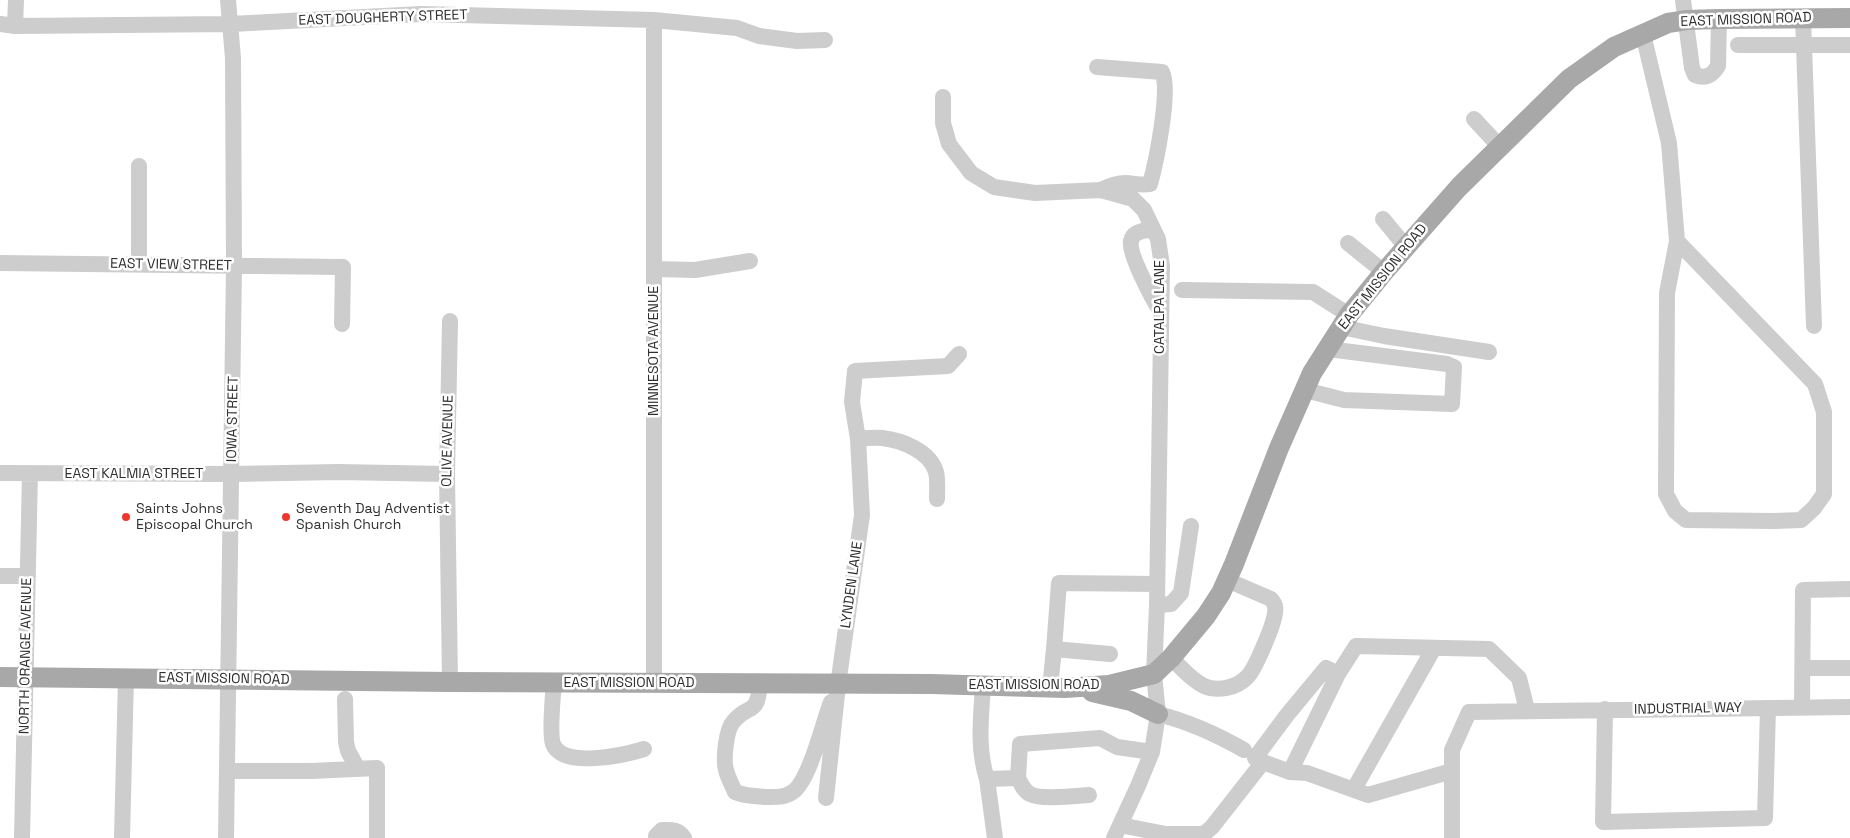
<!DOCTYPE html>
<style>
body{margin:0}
canvas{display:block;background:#fff}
</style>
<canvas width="1850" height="838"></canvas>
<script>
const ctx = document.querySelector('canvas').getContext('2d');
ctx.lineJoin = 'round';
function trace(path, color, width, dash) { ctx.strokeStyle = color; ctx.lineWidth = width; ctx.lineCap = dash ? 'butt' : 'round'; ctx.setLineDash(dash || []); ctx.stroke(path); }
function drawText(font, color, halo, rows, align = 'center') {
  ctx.font = font + ' "Space Grotesk",sans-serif'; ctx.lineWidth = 5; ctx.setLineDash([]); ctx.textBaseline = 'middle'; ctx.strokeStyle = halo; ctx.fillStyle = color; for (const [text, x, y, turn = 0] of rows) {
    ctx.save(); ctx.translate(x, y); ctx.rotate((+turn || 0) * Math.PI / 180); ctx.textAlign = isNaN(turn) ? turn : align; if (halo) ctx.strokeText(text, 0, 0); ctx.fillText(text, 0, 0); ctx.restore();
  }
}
trace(new Path2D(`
 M 1683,0 L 1692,68 L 1695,75 C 1705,79 1712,76 1718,66 L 1719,19
 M 1803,18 L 1814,326
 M 654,20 L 654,683
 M 0,24 L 15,26 L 231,24 L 421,14 L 654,20 L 737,28 L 759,36 L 797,41 L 825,40
 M 15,26 L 16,0
 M 1643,34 L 1669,143 L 1677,241 L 1815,384 L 1824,412 L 1824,494 L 1814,508 L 1801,520 L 1774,521 L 1686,520 L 1675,511 L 1666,494 L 1667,293 L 1677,241
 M 1738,45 L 1850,45
 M 1097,67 L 1162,72 C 1171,90 1156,163 1150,184 C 1141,186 1134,183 1125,183 C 1116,183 1109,186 1101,190
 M 943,97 L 943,123 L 949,144 L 971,173 L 994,187 L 1035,193 L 1101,190 L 1133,199 L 1144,210 L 1158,239 L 1162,266 L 1157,605 L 1154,674 L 1158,714 L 1152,752 L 1138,786 L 1114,838
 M 1474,119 L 1500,147
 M 1383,219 L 1406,247
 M 1153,230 C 1145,230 1133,231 1131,241 C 1128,253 1153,300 1161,312
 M 1348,243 L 1384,272
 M 0,263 L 343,267 L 342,324
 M 139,264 L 139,166
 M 654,269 L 695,270 L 750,261
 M 1182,290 L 1313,292 L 1349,315
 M 450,321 L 447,474 L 450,682
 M 1341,327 L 1384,336 L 1489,352
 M 1305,390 L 1344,400 L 1452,404 L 1454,367 L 1447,364 L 1328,349
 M 858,439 C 866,438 874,437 882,438 C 901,440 930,451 936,472 C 938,480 937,490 937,499
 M 0,473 L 232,474 L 338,472 L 447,474
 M 0,576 L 28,576
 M 1157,605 L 1171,604 L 1181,593 L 1191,526
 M 1054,649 L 1059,583 L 1157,584
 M 1171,658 C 1181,667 1191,680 1204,686 C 1217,692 1237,688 1247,677 C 1255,670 1274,624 1275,613 C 1276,607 1275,604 1271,599 L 1227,580
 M 1803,668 L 1850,668
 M 554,682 C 553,696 549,733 553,744 C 563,769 625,755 644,749
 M 760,684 C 757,718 749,702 733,722 C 726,730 723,760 726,770 C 728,778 732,785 735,792 C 745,796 754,796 765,797 C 773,797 783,798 791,793 C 809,784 823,722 831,702
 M 983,686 C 981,717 977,749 987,779 L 1018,778 L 1020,744 L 1100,738 L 1117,747 L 1152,752
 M 1050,688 L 1054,649 L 1110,654
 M 345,699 L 346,742 L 348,751 L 358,769
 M 1802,707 L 1803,590 L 1850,589
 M 1605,709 L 1603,822 L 1765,818 L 1768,708
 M 1527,710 L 1519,678 L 1489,649 L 1356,646 L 1338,674 L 1326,668 L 1287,715 L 1255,758 L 1263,762 L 1290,772 L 1307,773 L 1368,795 L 1452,771 L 1452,750 L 1469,712 L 1850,707
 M 1158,714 C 1190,722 1216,734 1244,750
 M 227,771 L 311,771 L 377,768 L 377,838
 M 1452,771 L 1452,838
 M 1290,772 L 1338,674
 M 1018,778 C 1021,784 1024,791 1030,794 C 1041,800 1075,796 1089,795
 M 987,779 L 995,838
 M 1354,789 L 1434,648
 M 826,798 L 838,685 L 862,515 L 858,439 L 852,402 L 855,371 L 948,366 L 959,354
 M 1120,825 L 1166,834 L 1204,834 L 1212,827 L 1263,762
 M 22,838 L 30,473
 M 122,838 L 126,678
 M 226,838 L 234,266 L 233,58 L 228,0
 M 656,838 L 656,836 L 662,830 C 672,830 678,829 684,838`), '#cdcdcd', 16);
trace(new Path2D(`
 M 0,677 L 450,682 L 932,684 L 1065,688 L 1109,685 L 1154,674 L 1171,658 L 1206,616 L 1221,593 L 1234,564 L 1279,448 L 1312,373 L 1349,315 L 1384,272 L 1459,187 L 1569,79 L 1614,47 L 1668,23 L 1687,20 L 1719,19 L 1850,18
 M 1092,692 L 1131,701 L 1158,714`), '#a8a8a8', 20);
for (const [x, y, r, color] of [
 [126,517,5,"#ed392d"],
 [286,517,5,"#ed392d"]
]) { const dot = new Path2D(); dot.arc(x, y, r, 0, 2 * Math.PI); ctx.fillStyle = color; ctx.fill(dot); trace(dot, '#fff', 2); }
drawText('14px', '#303030', '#fff', [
 ["EAST DOUGHERTY STREET",383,18,-2],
 ["EAST MISSION ROAD",1746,20,-2],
 ["EAST VIEW STREET",171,265,1],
 ["EAST MISSION ROAD",1383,277,-51],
 ["CATALPA LANE",1160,307,-90],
 ["MINNESOTA AVENUE",654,351,-90],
 ["IOWA STREET",233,419,-89],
 ["OLIVE AVENUE",448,441,-89],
 ["EAST KALMIA STREET",134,474],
 ["LYNDEN LANE",852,585,-82],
 ["NORTH ORANGE AVENUE",26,656,-89],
 ["EAST MISSION ROAD",224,679,1],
 ["EAST MISSION ROAD",629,683],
 ["EAST MISSION ROAD",1034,685],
 ["INDUSTRIAL WAY",1688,709,-1]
]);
drawText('14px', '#303030', '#fff', [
 ["Saints Johns",136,509],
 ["Episcopal Church",136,525],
 ["Seventh Day Adventist",296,509],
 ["Spanish Church",296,525]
], 'left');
</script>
